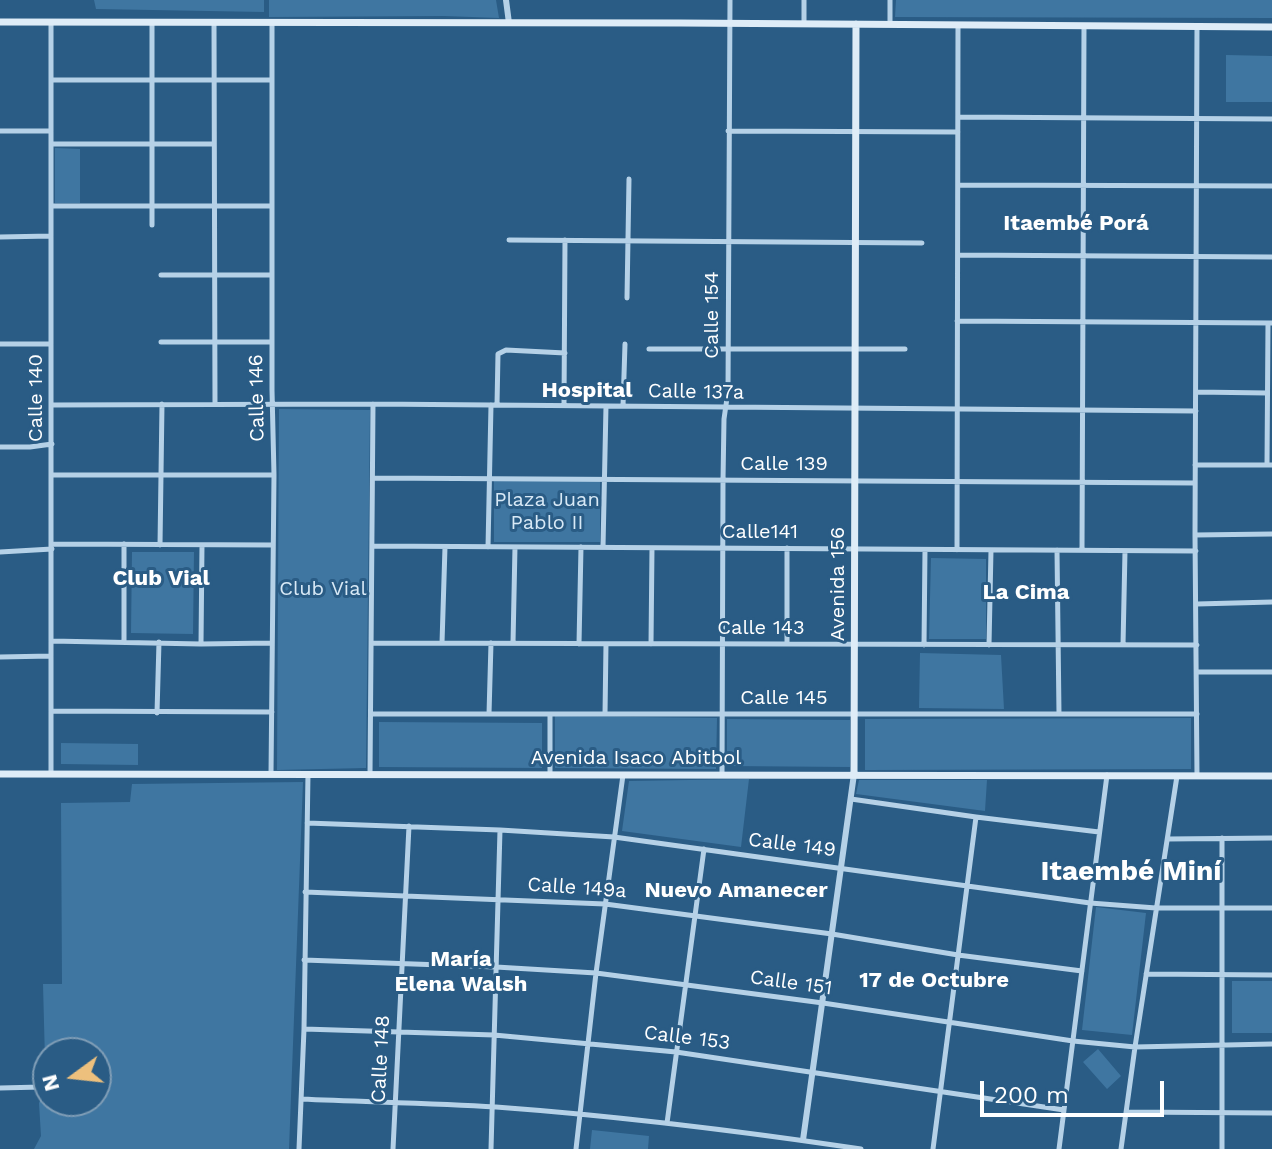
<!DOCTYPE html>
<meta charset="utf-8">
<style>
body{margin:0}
#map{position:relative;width:1272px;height:1149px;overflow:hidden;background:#2a5c85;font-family:"Work Sans",sans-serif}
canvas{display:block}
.north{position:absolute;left:32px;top:1037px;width:80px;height:80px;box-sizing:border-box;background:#2a5c85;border:2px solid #7f9db6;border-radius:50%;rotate:255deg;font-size:22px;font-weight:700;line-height:32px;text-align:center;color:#fff}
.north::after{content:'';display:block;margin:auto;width:28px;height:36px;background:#edc07d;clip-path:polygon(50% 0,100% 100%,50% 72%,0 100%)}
.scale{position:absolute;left:980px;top:1081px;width:184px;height:36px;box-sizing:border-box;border:4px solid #fff;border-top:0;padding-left:10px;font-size:24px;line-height:28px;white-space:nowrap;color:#fff;-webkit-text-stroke:6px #2a5c85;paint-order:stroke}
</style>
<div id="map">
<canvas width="1272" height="1149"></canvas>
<div class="north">N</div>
<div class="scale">200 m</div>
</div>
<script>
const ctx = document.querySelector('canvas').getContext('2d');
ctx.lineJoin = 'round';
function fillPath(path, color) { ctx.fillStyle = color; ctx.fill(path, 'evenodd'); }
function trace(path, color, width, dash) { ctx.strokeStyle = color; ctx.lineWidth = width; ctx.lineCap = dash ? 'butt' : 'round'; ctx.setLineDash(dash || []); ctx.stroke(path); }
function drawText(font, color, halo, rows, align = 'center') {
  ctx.font = font + ' "Work Sans",sans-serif'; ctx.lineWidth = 6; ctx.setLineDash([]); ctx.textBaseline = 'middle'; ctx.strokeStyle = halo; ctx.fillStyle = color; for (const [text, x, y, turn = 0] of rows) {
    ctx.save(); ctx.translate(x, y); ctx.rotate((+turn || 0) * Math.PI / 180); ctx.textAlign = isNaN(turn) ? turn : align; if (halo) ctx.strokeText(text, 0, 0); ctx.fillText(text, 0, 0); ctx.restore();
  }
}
fillPath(new Path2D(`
 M 94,0 L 264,0 L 264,12 L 96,9 Z
 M 269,0 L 496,0 L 499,18 L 444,16 L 269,17 Z
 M 896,0 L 1272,0 L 1272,18 L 895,17 Z
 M 1226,55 L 1272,56 L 1272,102 L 1226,102 Z
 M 55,148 L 80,149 L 80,203 L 55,203 Z
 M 279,409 L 370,410 L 366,768 L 277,770 Z
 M 494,480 L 600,480 L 600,542 L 494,542 Z
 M 132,552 L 194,552 L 193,634 L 131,633 Z
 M 931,558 L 986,559 L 986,639 L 929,639 Z
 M 920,653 L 1001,655 L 1004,709 L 919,708 Z
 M 555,716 L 717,718 L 716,769 L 555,768 Z
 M 1191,718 L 1191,769 L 865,770 L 865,719 Z
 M 727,719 L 850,720 L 850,767 L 727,766 Z
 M 379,722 L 542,723 L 542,768 L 379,767 Z
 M 61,743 L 138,744 L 138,765 L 61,764 Z
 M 749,779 L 741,847 L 622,831 L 629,781 Z
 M 859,780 L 987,780 L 985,811 L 856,794 Z
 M 303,782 L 289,1149 L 34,1149 L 41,1136 L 39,1103 L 48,1085 L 48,1101 L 96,1101 L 96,1053 L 48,1053 L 48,1068 L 45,1061 L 43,984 L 62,984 L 61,803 L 130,802 L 132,784 Z
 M 1096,907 L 1146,913 L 1132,1035 L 1082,1030 Z
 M 1232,981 L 1272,981 L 1272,1033 L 1232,1033 Z
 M 1098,1049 L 1121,1076 L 1107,1089 L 1083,1062 Z
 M 592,1130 L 649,1136 L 648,1149 L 590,1149 Z`), '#3f76a1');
trace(new Path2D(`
 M 804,0 L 804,24
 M 152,22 L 152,225
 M 214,22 L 215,404
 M 890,24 L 890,0
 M 51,80 L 272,80
 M 958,117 L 1272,119
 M 0,131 L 51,131
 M 728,131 L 958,132
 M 51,144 L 214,144
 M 958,185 L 1272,186
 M 51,206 L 272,206
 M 0,237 L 51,236
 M 509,240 L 922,243
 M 958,255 L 1272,257
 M 161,275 L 272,275
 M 627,298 L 629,179
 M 957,321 L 1272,323
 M 161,342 L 272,342
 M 0,344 L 51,344
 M 649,349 L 905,349
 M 1196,392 L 1267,393
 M 52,405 L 373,404 L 1196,411
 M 497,405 L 498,354 L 506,350 L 565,353
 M 564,405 L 565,240
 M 623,406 L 625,344
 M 0,447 L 30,447 L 52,444
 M 1195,465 L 1272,465
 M 1267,465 L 1268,323
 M 52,475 L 274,475
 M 373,478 L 1195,483
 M 1195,535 L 1272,534
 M 52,544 L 273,545
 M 124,544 L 124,642
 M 160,545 L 162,404
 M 372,546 L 1196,551
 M 488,547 L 491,405
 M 603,547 L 606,406
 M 957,550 L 958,25
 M 1057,550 L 1059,714
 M 1082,550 L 1084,26
 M 0,552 L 52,549
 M 1197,604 L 1272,602
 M 51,641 L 201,644 L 272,643
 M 372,643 L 1197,645
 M 442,643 L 445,547
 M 513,643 L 515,547
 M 201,644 L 202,545
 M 579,644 L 581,547
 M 651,644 L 652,548
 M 787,644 L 787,548
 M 924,645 L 925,550
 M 989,645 L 991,550
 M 1123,645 L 1125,551
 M 0,657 L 51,656
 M 1197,672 L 1272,672
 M 51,711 L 272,712
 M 157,713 L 159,642
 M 371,714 L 1197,714
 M 489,714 L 491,643
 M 550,714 L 550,774
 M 605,714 L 606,644
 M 51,774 L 51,22
 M 271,774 L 274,475 L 272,390 L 272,22
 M 370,774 L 373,404
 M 722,774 L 723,480 L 724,419 L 728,391 L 730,0
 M 1197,776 L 1195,535 L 1197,26
 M 851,799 L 976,817 L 1099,832
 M 307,823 L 500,830 L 614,837 L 1090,903 L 1156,908 L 1272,908
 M 1222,838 L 1222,1149
 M 1168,839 L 1272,838
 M 305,892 L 605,904 L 832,934 L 958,955 L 1082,971
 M 304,960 L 496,967 L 596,973 L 823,1003 L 1073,1041 L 1135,1047 L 1272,1044
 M 1146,974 L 1272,975
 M 304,1029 L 494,1035 L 676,1052 L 1064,1110
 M 62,1053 L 66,1046
 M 0,1088 L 41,1087 L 48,1079
 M 301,1099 C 366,1102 431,1103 496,1107 C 618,1116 740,1131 861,1149
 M 1127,1112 L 1272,1113
 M 667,1123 L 704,849
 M 299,1149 L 304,1029 L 308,774
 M 393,1149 L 409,826
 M 491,1149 L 500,830
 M 576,1149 L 596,973 L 623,775
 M 933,1149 L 976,817
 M 1059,1149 L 1107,775
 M 1121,1149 L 1135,1047 L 1177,776`), '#b5d1e7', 5);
trace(new Path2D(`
 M 506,0 L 509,23
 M 803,1140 L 854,774`), '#b5d1e7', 6);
trace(new Path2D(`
 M 0,22 L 680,23 L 1272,27
 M 0,774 L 1272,776
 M 854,774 L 856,24`), '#deecf7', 7);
drawText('20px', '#fff', '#2a5c85', [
 ["Calle 154",712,315,-90],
 ["Calle 137a",696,392,1],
 ["Calle 140",36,398,-90],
 ["Calle 146",257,398,-91],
 ["Calle 139",784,464],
 ["Calle141",760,532],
 ["Avenida 156",838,584,-90],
 ["Calle 143",761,628],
 ["Calle 145",784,698],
 ["Avenida Isaco Abitbol",636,758],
 ["Calle 149",792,845,7],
 ["Calle 149a",577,888,4],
 ["Calle 151",791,983,8],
 ["Calle 153",687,1038,7],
 ["Calle 148",381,1059,-87]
]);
drawText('20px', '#d8e9f6', '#2a5c85', [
 ["Plaza Juan",547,500],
 ["Pablo II",547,523],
 ["Club Vial",323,589]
]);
drawText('bold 22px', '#fff', '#2a5c85', [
 ["Itaembé Porá",1076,224],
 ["Hospital",587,391],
 ["Club Vial",161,579],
 ["La Cima",1026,593],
 ["Nuevo Amanecer",736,891],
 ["María",461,960],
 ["Elena Walsh",461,985],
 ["17 de Octubre",934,981]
]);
drawText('bold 28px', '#fff', '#2a5c85', [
 ["Itaembé Miní",1131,872]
]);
</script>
